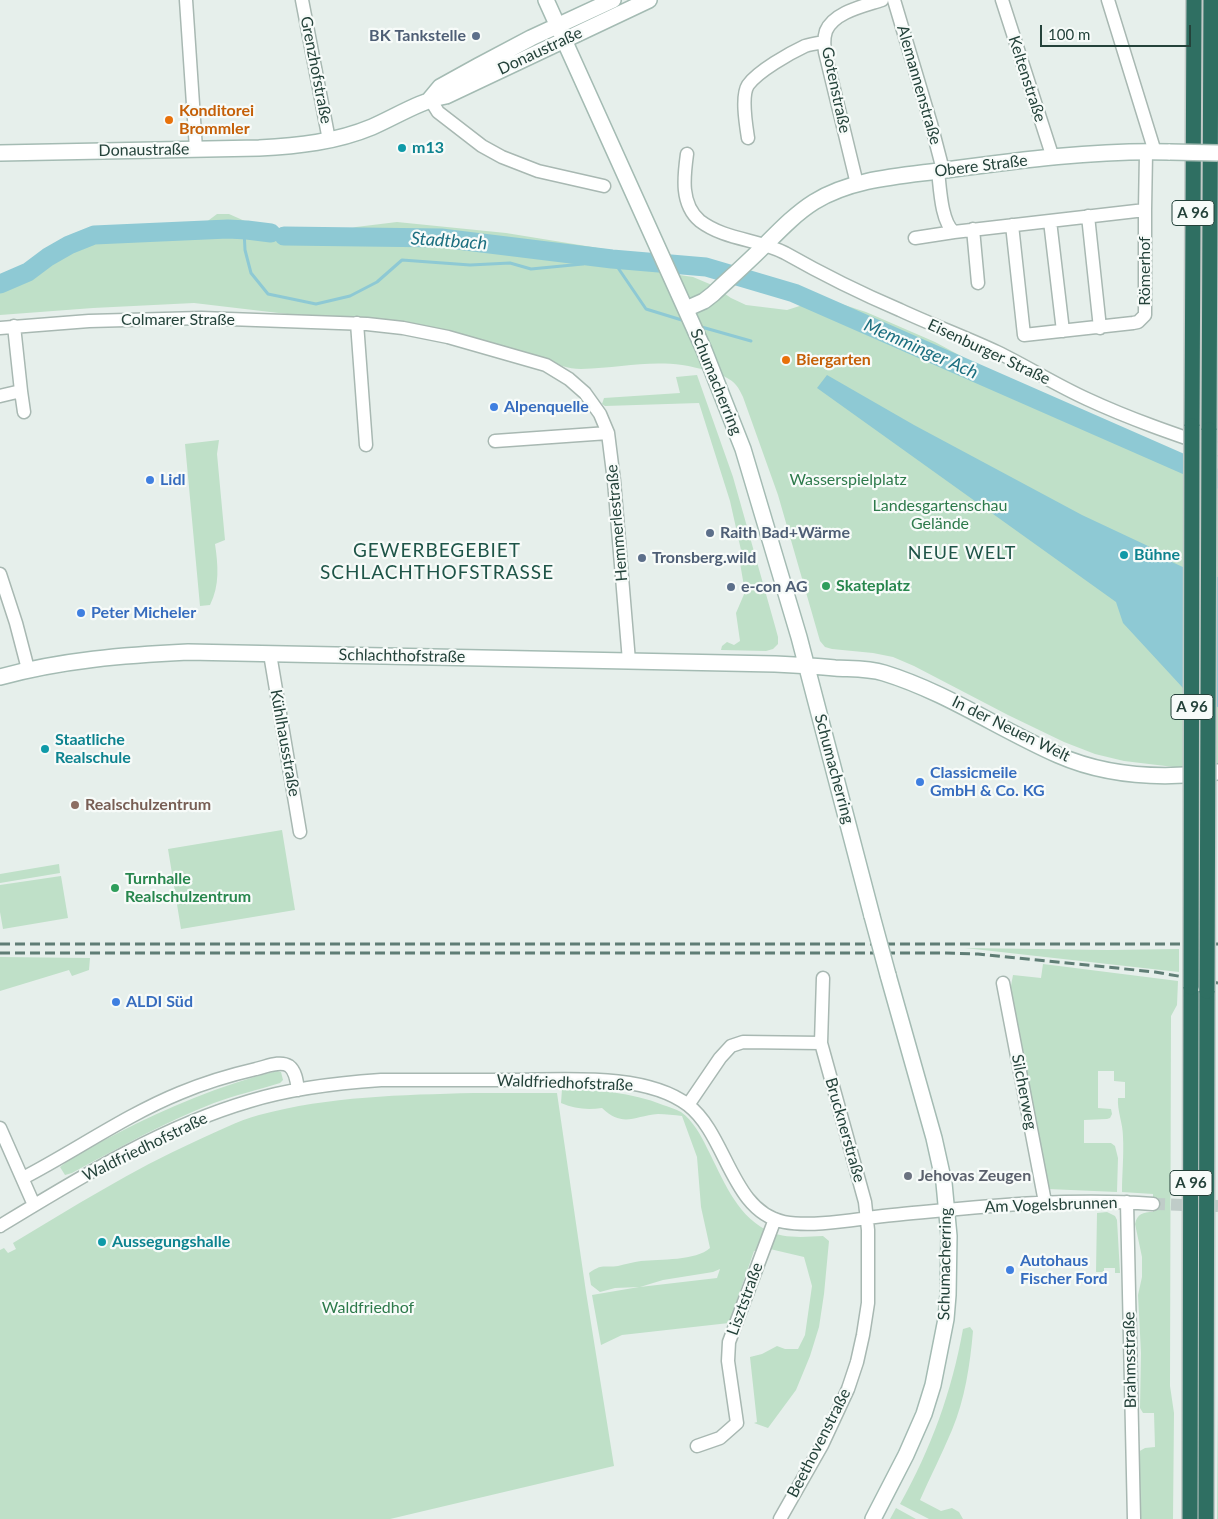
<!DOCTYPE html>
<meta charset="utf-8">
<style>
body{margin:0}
#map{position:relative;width:1218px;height:1519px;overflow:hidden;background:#e6efeb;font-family:Lato,sans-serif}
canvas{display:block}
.scale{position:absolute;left:1040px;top:25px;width:151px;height:22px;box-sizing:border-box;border:2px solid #24423a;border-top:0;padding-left:6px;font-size:15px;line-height:18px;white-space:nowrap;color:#24423a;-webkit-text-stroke:4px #f7fbf9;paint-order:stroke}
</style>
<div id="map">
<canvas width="1218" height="1519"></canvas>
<div class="scale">100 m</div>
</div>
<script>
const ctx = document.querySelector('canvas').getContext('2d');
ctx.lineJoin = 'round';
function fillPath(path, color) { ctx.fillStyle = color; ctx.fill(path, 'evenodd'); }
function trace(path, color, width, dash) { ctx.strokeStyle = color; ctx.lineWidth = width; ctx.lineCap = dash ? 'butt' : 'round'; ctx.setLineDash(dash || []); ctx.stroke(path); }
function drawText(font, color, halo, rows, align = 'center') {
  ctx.font = font + ' Lato,sans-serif'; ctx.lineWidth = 4.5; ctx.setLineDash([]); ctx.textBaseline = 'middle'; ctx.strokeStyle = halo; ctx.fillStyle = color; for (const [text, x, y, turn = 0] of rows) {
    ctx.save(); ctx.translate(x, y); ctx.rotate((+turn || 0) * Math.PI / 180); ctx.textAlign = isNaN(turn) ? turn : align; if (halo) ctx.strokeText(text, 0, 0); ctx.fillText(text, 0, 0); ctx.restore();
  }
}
fillPath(new Path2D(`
 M 217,214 L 229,214 L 247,222 L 290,233 L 340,232 L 356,227 L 397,222 L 506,233 L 629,253 L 639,258 L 653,271 L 693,277 L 712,285 L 731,298 L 746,305 L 787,310 L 806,304 L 829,300 L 866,312 L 935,342 L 1057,408 L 1127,442 L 1172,455 L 1218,472 L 1218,765 L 1202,767 L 1174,767 L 1124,761 L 1095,754 L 1064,742 L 1008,715 L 914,666 L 893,657 L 873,653 L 832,649 L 825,647 L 820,641 L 778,495 L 743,397 C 735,378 726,377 708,371 C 660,356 628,368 581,369 C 568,369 556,364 544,360 L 384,320 L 353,317 L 304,316 L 194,303 L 93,308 L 0,315 L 0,287 L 6,285 L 63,241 L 88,230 L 113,227 L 197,229 Z
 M 697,375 L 733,477 L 775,626 L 778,637 L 778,644 L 773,649 L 766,651 L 721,650 L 722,646 L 727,642 L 734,645 L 740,641 L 736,613 L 745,592 L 740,563 L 743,559 L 730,501 L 699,403 L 605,406 L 602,404 L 604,398 L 680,393 L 676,377 Z
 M 219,440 L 217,454 L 225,540 L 215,544 C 218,565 220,585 210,605 L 200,606 L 185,444 Z
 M 282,830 L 295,910 L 181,929 L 168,849 Z
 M 59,864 L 60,873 L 0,883 L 0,874 Z
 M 61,876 L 68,918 L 3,929 L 0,912 L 0,885 Z
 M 965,948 L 1108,950 L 1179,949 L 1179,972 Z
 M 0,957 L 90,958 L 89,970 L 72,976 L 69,970 L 0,991 Z
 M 1043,964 L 1178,981 L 1177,1005 L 1171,1016 L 1170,1386 L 1174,1413 L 1173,1519 L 1140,1519 L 1138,1452 L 1145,1448 L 1155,1447 L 1154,1413 L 1143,1413 L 1140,1408 L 1141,1353 L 1138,1295 L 1142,1277 L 1142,1257 L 1135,1224 C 1137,1214 1143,1212 1153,1212 L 1153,1194 L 1122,1192 C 1122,1174 1124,1155 1123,1137 C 1123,1123 1117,1111 1118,1098 L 1125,1098 L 1125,1082 L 1114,1081 L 1114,1071 L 1098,1071 L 1098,1108 L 1111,1109 L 1112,1114 L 1110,1118 L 1107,1119 L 1084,1120 L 1084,1143 L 1111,1143 L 1115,1146 L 1118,1158 L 1117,1192 L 1048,1189 L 1010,991 L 1013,975 L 1041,978 Z
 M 277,1071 L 281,1072 L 283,1080 L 280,1083 C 258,1090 235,1095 214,1103 C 165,1122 118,1148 72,1173 L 65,1175 L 60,1167 C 77,1153 97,1144 116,1134 C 168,1107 220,1085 277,1071 Z
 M 562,1089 C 597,1090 631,1092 663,1105 C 669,1107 676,1109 681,1112 C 693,1121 701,1135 707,1148 C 723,1179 735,1213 766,1230 C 782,1239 805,1237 823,1236 L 829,1241 L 824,1294 L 819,1327 L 810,1356 L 796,1390 L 768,1428 L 754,1423 L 757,1422 L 750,1357 L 762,1354 L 777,1346 L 785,1349 L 798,1349 L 805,1335 L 812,1286 L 804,1257 L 770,1249 L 754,1251 L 729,1323 L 622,1335 L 601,1345 L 592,1295 L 639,1287 L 615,1288 L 600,1292 L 591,1285 L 589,1273 C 603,1263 603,1268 618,1266 C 626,1264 633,1262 641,1261 C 660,1259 696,1261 710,1248 L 701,1207 L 697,1157 L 682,1116 C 674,1115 666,1114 658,1114 C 634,1116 623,1128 602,1108 C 587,1110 575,1109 561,1103 ZM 720,1269 L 717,1278 L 640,1287 L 663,1280 L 713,1272 Z
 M 474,1093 L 557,1093 L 586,1292 L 614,1466 L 390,1519 L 0,1519 L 0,1250 L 4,1248 L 8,1253 L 16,1249 L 13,1243 C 73,1207 132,1170 196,1141 C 216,1132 237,1121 259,1115 C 330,1096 401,1095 474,1093 Z
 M 1107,1212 L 1115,1216 L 1117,1220 L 1120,1273 L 1115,1273 L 1115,1268 L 1104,1268 L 1104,1272 L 1096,1272 L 1097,1213 Z
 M 970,1327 L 973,1331 C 970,1365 965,1399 952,1430 C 942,1454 930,1477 920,1500 L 941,1511 L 952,1508 L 959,1512 L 963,1519 L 929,1519 L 900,1504 C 931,1449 952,1391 963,1329 Z
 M 1218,1393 L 1218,1519 L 1217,1519 Z
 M 896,1508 L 916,1519 L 890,1519 Z`), '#bfe0c8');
fillPath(new Path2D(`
 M 827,375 L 914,425 L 1082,515 L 1148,546 L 1161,557 L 1196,573 L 1218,577 L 1218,707 L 1195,701 L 1123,623 L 1116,602 L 817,388 Z`), '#8ec9d4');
trace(new Path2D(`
 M 244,230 L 245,250 L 251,273 L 268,294 L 316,304 L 350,296 L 377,282 L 402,260 L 470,265 L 510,263 L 531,269 L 583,264 L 595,257
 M 612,259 L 646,309 L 685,321
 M 698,326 L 751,341`), '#8ec9d4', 3);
trace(new Path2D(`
 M 284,236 L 441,238 L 612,259 L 706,267 L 794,293 L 1218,479
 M 0,284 L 28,272 L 48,257 L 69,245 L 94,235 L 228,229 L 247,230 L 271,233`), '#8ec9d4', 19);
trace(new Path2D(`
 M 1153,1204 L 1218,1206`), '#bfccc8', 12, [12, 6]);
const street = new Path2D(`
 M 186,0 L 196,149
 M 302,0 L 329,140
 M 894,0 L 931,124 L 943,170
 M 1002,0 L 1053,158
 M 1108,0 L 1155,152
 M 430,99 L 438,112 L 482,146 L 502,157 L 538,171 L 604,186
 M 748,138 C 746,125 741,96 748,85 C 758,71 790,53 805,46 C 811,44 818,43 824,42
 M 687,154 C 684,176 680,204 700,221 C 725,240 758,239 785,253 C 822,274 860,293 900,310 C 932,325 965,337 997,352 C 1028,367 1056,385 1087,399 C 1130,419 1174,434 1218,449
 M 938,171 C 940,187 941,222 954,232 L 1145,210 L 1146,153
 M 857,184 L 825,52 C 824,45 824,37 826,31 C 834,12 864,6 882,0
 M 1088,216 L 1100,328
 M 1050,221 L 1063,331
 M 1012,225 L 1024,335 L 1133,323 L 1138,322 L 1145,315 L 1145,210
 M 973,229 L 978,283
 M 915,238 L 954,232
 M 357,323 L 366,445
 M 14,326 L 21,391
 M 0,328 L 89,321 L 201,318 L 367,324 L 403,328 L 448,337 L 546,365 L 569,379 L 585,393 L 600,414 L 608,433 L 614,481 L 629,661
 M 0,396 L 21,391 L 24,412
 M 495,441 L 608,433
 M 0,574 L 16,623 L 28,669
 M 270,654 L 300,832
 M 1003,983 L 1045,1202
 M 821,1043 L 823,978
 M 688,1105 L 720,1058 L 731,1046 L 743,1042 L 821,1043 L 865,1202 L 868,1230 L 868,1303 L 863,1335 L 857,1362 L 848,1389 L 822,1445 L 780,1519
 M 0,1128 L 34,1205
 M 23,1178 C 75,1151 126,1115 180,1093 C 204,1083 230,1075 256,1069 C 266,1067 280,1060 289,1066 C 296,1071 297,1083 298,1090
 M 1127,1202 L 1134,1519
 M 0,1226 C 79,1178 161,1127 250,1101 C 292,1088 337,1083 381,1080 C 424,1080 468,1080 511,1080 C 563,1080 645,1072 688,1105 C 727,1135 731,1211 784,1222 C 816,1228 860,1218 893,1215 C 980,1207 1066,1197 1153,1204
 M 697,1446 L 720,1438 L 737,1423 L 728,1361 L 729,1342 L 775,1219`);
const secondary = new Path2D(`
 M 546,0 L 704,350 L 743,449 L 799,637 L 872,916
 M 430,99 L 440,87 L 478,66 L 531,38 L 613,0
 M 0,153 L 259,148 C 298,146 336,142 372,127 C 397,116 420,101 446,96 L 649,0
 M 686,309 L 704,301 L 713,294 C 730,278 747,263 763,247 C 779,231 795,214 814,202 C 853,178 902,176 946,170 C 1020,160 1095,150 1170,152
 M 0,677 C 62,660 125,655 188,652 L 775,664 C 795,665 815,666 835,668 C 851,669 868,668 884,673 C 946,692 999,729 1058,755 C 1108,777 1165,779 1218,772
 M 873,1519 L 906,1455 L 924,1414 L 933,1385 L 946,1319 L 948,1295 L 949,1236 L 944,1183 L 934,1138 L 888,975`);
const highway = new Path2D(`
 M 1192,426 L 1194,0
 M 1209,430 L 1211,0
 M 1190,1519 L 1191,987
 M 1206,1519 L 1207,991`);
trace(street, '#a8b8b2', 15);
trace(secondary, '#a4bbb3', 18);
trace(highway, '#c2cac8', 18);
trace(street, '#fff', 12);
trace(secondary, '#fff', 15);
trace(highway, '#2f6f62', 15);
trace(new Path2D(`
 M 0,944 L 1218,944
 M 0,953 L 946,953 L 978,954 L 1155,972 L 1218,983`), '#5f7d75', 3, [10, 5]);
const secondaryBridge = new Path2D(`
 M 1170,152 L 1218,153
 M 872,916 L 888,975`);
const highwayBridge = new Path2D(`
 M 1191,987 L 1192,426
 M 1207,991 L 1209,430`);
trace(secondaryBridge, '#a4bbb3', 18, []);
trace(highwayBridge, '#c2cac8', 18, []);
trace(secondaryBridge, '#fff', 15);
trace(highwayBridge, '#2f6f62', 15);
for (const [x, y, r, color] of [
 [476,36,5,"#5c6f8a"],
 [169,120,5,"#e8710a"],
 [402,148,5,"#0f9aa8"],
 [786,360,5,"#e8710a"],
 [494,407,5,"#3f7fe0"],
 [150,480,5,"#3f7fe0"],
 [710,533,5,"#5c6f8a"],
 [1124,555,5,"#0f9aa8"],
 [642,558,5,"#5c6f8a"],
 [826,586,5,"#2e9e5b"],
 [731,587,5,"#5c6f8a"],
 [81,613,5,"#3f7fe0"],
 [45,749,5,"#0f9aa8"],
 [920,782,5,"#3f7fe0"],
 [75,805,5,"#8d6e63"],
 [115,888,5,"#2e9e5b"],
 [116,1002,5,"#3f7fe0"],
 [908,1176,5,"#6b7280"],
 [102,1242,5,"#0f9aa8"],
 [1010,1270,5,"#3f7fe0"]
]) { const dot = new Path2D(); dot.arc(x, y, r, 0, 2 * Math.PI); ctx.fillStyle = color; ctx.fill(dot); trace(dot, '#f7fbf9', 2); }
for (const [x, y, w] of [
 [1193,213,42],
 [1192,707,42],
 [1191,1183,42]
]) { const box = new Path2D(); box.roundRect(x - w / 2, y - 12.5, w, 25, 4); ctx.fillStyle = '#f7fbf9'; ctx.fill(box); trace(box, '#24423a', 1); }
drawText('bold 15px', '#24423a', null, [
 ["A 96",1193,213],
 ["A 96",1192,707],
 ["A 96",1191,1183]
]);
drawText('bold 16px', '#4e5e75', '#f7fbf9', [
 ["BK Tankstelle",466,36,"right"],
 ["Raith Bad+Wärme",720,533],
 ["Tronsberg.wild",652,558],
 ["e-con AG",741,587]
], 'left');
drawText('16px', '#24423a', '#f7fbf9', [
 ["Donaustraße",540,51,-25],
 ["Grenzhofstraße",316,70,79],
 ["Keltenstraße",1027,79,72],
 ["Alemannenstraße",919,85,74],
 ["Gotenstraße",836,90,78],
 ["Donaustraße",144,150,-1],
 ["Obere Straße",981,166,-7],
 ["Römerhof",1145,271,-90],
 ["Colmarer Straße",178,320],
 ["Eisenburger Straße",989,352,25],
 ["Schumacherring",716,382,68],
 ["Hemmerlestraße",617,523,-95],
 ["Schlachthofstraße",402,656,1],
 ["In der Neuen Welt",1011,729,26],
 ["Kühlhausstraße",285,743,80],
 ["Schumacherring",834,769,75],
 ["Waldfriedhofstraße",565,1083,2],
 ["Silcherweg",1024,1092,79],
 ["Brucknerstraße",845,1130,74],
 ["Waldfriedhofstraße",145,1147,-26],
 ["Am Vogelsbrunnen",1051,1205,-2],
 ["Schumacherring",945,1264,-89],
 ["Lisztstraße",745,1299,-70],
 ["Brahmsstraße",1130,1360,-91],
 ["Beethovenstraße",819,1443,-63]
]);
drawText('bold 16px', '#c56008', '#f7fbf9', [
 ["Konditorei",179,111],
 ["Brommler",179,129],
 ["Biergarten",796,360]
], 'left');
drawText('bold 16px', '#0d838f', '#f7fbf9', [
 ["m13",412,148],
 ["Bühne",1134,555],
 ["Staatliche",55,740],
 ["Realschule",55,758],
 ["Aussegungshalle",112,1242]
], 'left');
drawText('bold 16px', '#366cbe', '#f7fbf9', [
 ["Alpenquelle",504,407],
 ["Lidl",160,480],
 ["Peter Micheler",91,613],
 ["Classicmeile",930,773],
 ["GmbH & Co. KG",930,791],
 ["ALDI Süd",126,1002],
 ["Autohaus",1020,1261],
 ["Fischer Ford",1020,1279]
], 'left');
drawText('16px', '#2d7a4b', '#f7fbf9', [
 ["Wasserspielplatz",848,480],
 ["Landesgartenschau",940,506],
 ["Gelände",940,524],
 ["Waldfriedhof",368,1308]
]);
drawText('bold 16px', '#27864d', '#f7fbf9', [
 ["Skateplatz",836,586],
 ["Turnhalle",125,879],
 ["Realschulzentrum",125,897]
], 'left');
drawText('bold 16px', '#785e54', '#f7fbf9', [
 ["Realschulzentrum",85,805]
], 'left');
drawText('bold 16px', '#5b616d', '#f7fbf9', [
 ["Jehovas Zeugen",918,1176]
], 'left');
drawText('italic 18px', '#1c6f80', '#f7fbf9', [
 ["Stadtbach",449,241,4],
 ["Memminger Ach",921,349,24]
]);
ctx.letterSpacing = '1px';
drawText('18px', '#1f5548', '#f7fbf9', [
 ["NEUE WELT",962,553]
]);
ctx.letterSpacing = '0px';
ctx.letterSpacing = '1px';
drawText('19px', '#1f5548', '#f7fbf9', [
 ["GEWERBEGEBIET",437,551],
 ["SCHLACHTHOFSTRASSE",437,573]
]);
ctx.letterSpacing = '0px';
</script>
